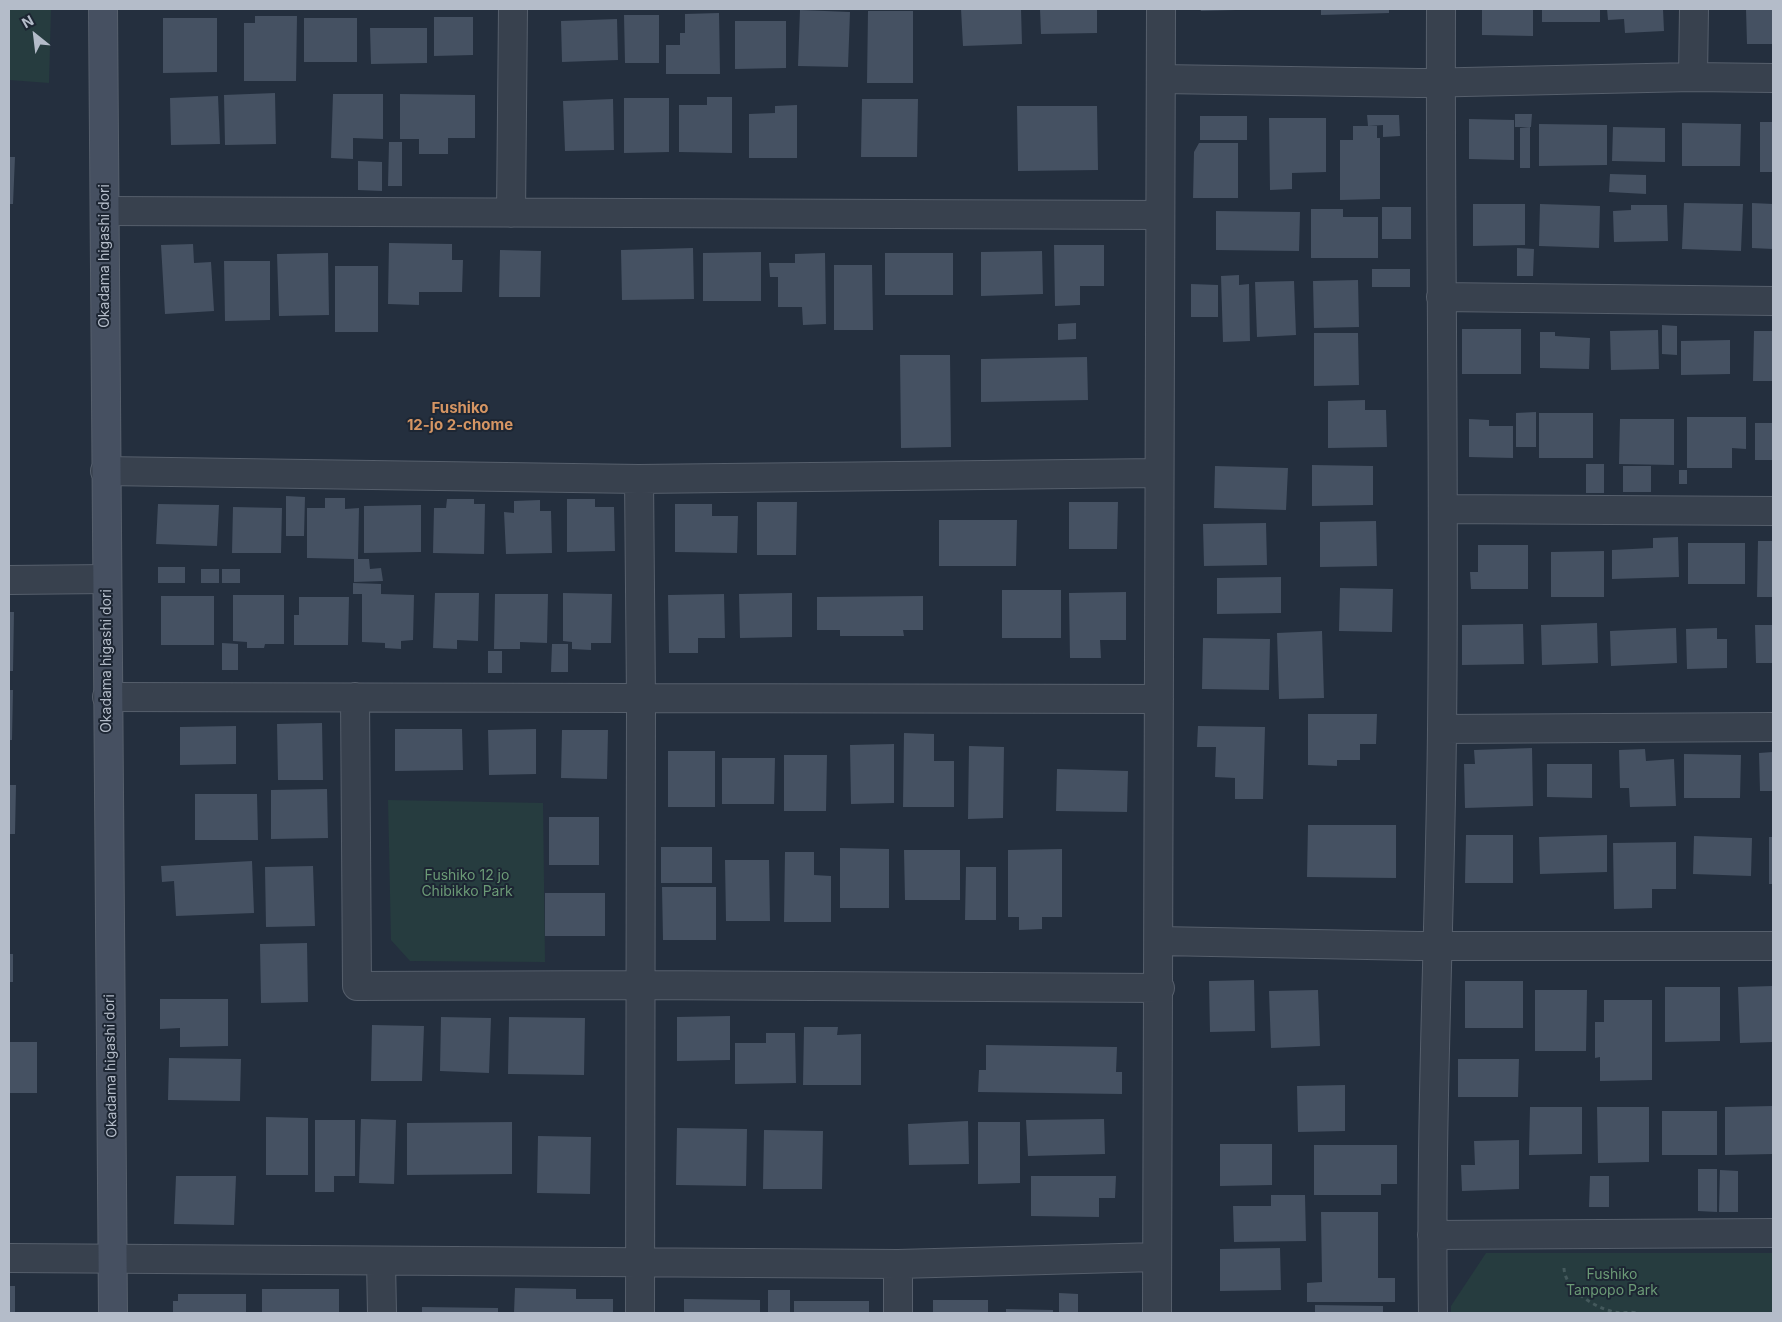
<!DOCTYPE html>
<style>
body{margin:0}
#map{position:relative;width:1782px;height:1322px;overflow:hidden;background:#242f3e;font-family:Inter,sans-serif}
canvas{display:block}
.frame{position:absolute;inset:0;border:10px solid #b4bcc9;pointer-events:none}
.north{position:absolute;left:10px;top:10px;width:50px;height:50px;-webkit-text-stroke:4px #1d2633;paint-order:stroke;rotate:331deg;font-size:14px;font-weight:700;line-height:20px;text-align:center;color:#b4bcc9}
.north::after{content:'';display:block;margin:auto;width:18px;height:22px;background:#b4bcc9;clip-path:polygon(50% 0,100% 100%,50% 72%,0 100%)}
</style>
<div id="map">
<canvas width="1782" height="1322"></canvas>
<div class="frame"></div>
<div class="north">N</div>
</div>
<script>
const ctx = document.querySelector('canvas').getContext('2d');
ctx.lineJoin = 'round';
function fillPath(path, color) { ctx.fillStyle = color; ctx.fill(path, 'evenodd'); }
function trace(path, color, width, dash) { ctx.strokeStyle = color; ctx.lineWidth = width; ctx.lineCap = dash ? 'butt' : 'round'; ctx.setLineDash(dash || []); ctx.stroke(path); }
function drawText(font, color, halo, rows, align = 'center') {
  ctx.font = font + ' Inter,sans-serif'; ctx.lineWidth = 4; ctx.setLineDash([]); ctx.textBaseline = 'middle'; ctx.strokeStyle = halo; ctx.fillStyle = color; for (const [text, x, y, turn = 0] of rows) {
    ctx.save(); ctx.translate(x, y); ctx.rotate((+turn || 0) * Math.PI / 180); ctx.textAlign = isNaN(turn) ? turn : align; if (halo) ctx.strokeText(text, 0, 0); ctx.fillText(text, 0, 0); ctx.restore();
  }
}
fillPath(new Path2D(`
 M 9,9 L 51,9 L 49,83 L 9,80 Z
 M 388,800 L 543,803 L 545,962 L 410,961 L 391,940 Z
 M 1486,1253 L 1773,1253 L 1773,1313 L 1451,1313 L 1451,1306 Z`), '#263c3f');
fillPath(new Path2D(`
 M 961,9 L 1021,9 L 1022,44 L 963,46 Z
 M 1040,9 L 1097,9 L 1097,33 L 1041,34 Z
 M 1200,9 L 1236,9 L 1236,10 L 1201,11 Z
 M 1321,9 L 1389,9 L 1389,13 L 1321,15 Z
 M 1482,9 L 1533,9 L 1533,36 L 1482,35 Z
 M 1542,9 L 1600,9 L 1600,22 L 1542,22 Z
 M 1607,9 L 1663,9 L 1664,31 L 1625,33 L 1624,19 L 1608,20 Z
 M 1746,9 L 1773,9 L 1773,44 L 1747,44 Z
 M 800,10 L 850,12 L 848,67 L 798,66 Z
 M 868,11 L 913,11 L 913,83 L 867,83 Z
 M 719,13 L 720,74 L 666,74 L 666,45 L 680,45 L 680,33 L 685,33 L 685,14 Z
 M 624,15 L 659,15 L 659,63 L 625,63 Z
 M 255,16 L 297,16 L 296,81 L 244,81 L 244,23 L 255,23 Z
 M 434,17 L 473,17 L 473,55 L 434,56 Z
 M 163,18 L 217,18 L 217,72 L 163,73 Z
 M 304,18 L 357,18 L 357,62 L 304,62 Z
 M 617,19 L 618,60 L 562,62 L 561,21 Z
 M 735,21 L 786,21 L 786,68 L 735,69 Z
 M 370,28 L 427,28 L 427,63 L 371,64 Z
 M 275,93 L 276,144 L 225,145 L 224,95 Z
 M 333,94 L 383,94 L 383,139 L 353,138 L 353,159 L 331,158 Z
 M 400,94 L 475,95 L 475,138 L 448,138 L 448,154 L 419,154 L 419,139 L 400,139 Z
 M 218,96 L 220,144 L 171,145 L 170,98 Z
 M 707,97 L 732,97 L 732,153 L 679,152 L 679,105 L 707,105 Z
 M 624,98 L 669,98 L 669,152 L 624,153 Z
 M 613,99 L 614,150 L 565,151 L 563,101 Z
 M 862,99 L 918,99 L 917,157 L 861,157 Z
 M 797,105 L 797,158 L 749,158 L 749,114 L 775,113 L 775,106 Z
 M 1017,106 L 1097,106 L 1098,170 L 1018,171 Z
 M 1515,114 L 1532,114 L 1531,127 L 1515,127 Z
 M 1367,115 L 1399,115 L 1400,136 L 1383,137 L 1383,125 L 1368,126 Z
 M 1200,116 L 1247,116 L 1247,140 L 1200,140 Z
 M 1269,118 L 1326,118 L 1326,172 L 1292,173 L 1292,189 L 1270,190 Z
 M 1469,119 L 1514,120 L 1514,160 L 1469,159 Z
 M 1760,122 L 1773,122 L 1773,172 L 1760,172 Z
 M 1682,123 L 1741,124 L 1740,166 L 1682,166 Z
 M 1539,124 L 1607,125 L 1607,165 L 1539,166 Z
 M 1353,126 L 1377,126 L 1377,138 L 1380,138 L 1380,199 L 1340,200 L 1340,140 L 1353,140 Z
 M 1530,127 L 1530,168 L 1520,168 L 1520,128 Z
 M 1613,127 L 1665,128 L 1665,162 L 1612,161 Z
 M 389,142 L 402,142 L 402,186 L 388,186 Z
 M 1199,143 L 1238,143 L 1238,198 L 1193,198 L 1194,152 Z
 M 9,157 L 15,157 L 13,204 L 9,204 Z
 M 358,161 L 382,162 L 382,191 L 358,190 Z
 M 1610,174 L 1646,175 L 1646,194 L 1609,192 Z
 M 1684,203 L 1743,204 L 1741,251 L 1682,249 Z
 M 1752,203 L 1773,204 L 1773,249 L 1752,248 Z
 M 1473,204 L 1525,204 L 1525,245 L 1473,246 Z
 M 1540,204 L 1600,206 L 1599,248 L 1539,246 Z
 M 1631,205 L 1667,205 L 1668,241 L 1614,242 L 1613,211 L 1631,210 Z
 M 1382,207 L 1411,207 L 1411,239 L 1382,239 Z
 M 1311,209 L 1343,209 L 1343,217 L 1378,217 L 1378,258 L 1311,258 Z
 M 1216,211 L 1300,212 L 1299,251 L 1216,250 Z
 M 389,243 L 452,244 L 452,260 L 463,260 L 462,292 L 419,292 L 419,305 L 388,304 Z
 M 193,244 L 194,263 L 211,262 L 214,311 L 165,314 L 161,245 Z
 M 1054,245 L 1104,245 L 1104,286 L 1080,286 L 1080,305 L 1055,306 Z
 M 693,248 L 694,299 L 622,300 L 621,250 Z
 M 1517,248 L 1534,249 L 1533,276 L 1517,276 Z
 M 500,250 L 541,251 L 540,297 L 499,297 Z
 M 1042,251 L 1043,294 L 981,296 L 981,252 Z
 M 761,252 L 761,301 L 703,301 L 703,253 Z
 M 328,253 L 329,315 L 279,316 L 277,254 Z
 M 825,253 L 826,324 L 803,325 L 802,307 L 778,307 L 778,277 L 770,277 L 769,263 L 795,263 L 795,254 Z
 M 885,253 L 953,253 L 953,295 L 885,295 Z
 M 224,261 L 270,261 L 270,320 L 225,321 Z
 M 834,265 L 872,265 L 873,330 L 834,330 Z
 M 335,266 L 378,266 L 378,332 L 335,332 Z
 M 1372,269 L 1410,269 L 1410,287 L 1372,287 Z
 M 1239,275 L 1239,285 L 1249,284 L 1250,341 L 1223,342 L 1221,276 Z
 M 1358,280 L 1359,327 L 1314,328 L 1313,281 Z
 M 1294,281 L 1296,335 L 1257,337 L 1255,282 Z
 M 1191,284 L 1218,285 L 1218,317 L 1191,317 Z
 M 1076,323 L 1076,339 L 1058,340 L 1058,324 Z
 M 1662,325 L 1677,326 L 1677,355 L 1662,354 Z
 M 1462,329 L 1521,329 L 1521,374 L 1462,374 Z
 M 1658,330 L 1659,369 L 1611,370 L 1610,331 Z
 M 1754,331 L 1773,331 L 1773,381 L 1753,381 Z
 M 1540,332 L 1555,332 L 1555,336 L 1590,338 L 1589,369 L 1540,368 Z
 M 1314,333 L 1358,333 L 1359,385 L 1314,386 Z
 M 1730,340 L 1730,374 L 1681,375 L 1681,341 Z
 M 900,355 L 950,355 L 951,447 L 901,448 Z
 M 1087,357 L 1088,400 L 981,402 L 981,359 Z
 M 1365,400 L 1365,410 L 1386,410 L 1387,447 L 1328,448 L 1328,401 Z
 M 1536,412 L 1536,447 L 1516,447 L 1516,413 Z
 M 1539,413 L 1593,413 L 1593,458 L 1539,458 Z
 M 1687,417 L 1746,417 L 1746,449 L 1732,448 L 1732,468 L 1687,468 Z
 M 1469,419 L 1489,420 L 1489,426 L 1513,426 L 1513,458 L 1469,457 Z
 M 1620,419 L 1674,419 L 1674,465 L 1619,464 Z
 M 1755,423 L 1773,423 L 1773,460 L 1755,460 Z
 M 1586,464 L 1604,464 L 1604,493 L 1586,493 Z
 M 1312,465 L 1373,466 L 1373,505 L 1312,506 Z
 M 1215,466 L 1288,468 L 1286,510 L 1214,508 Z
 M 1623,466 L 1651,466 L 1651,492 L 1623,492 Z
 M 1679,470 L 1687,470 L 1687,484 L 1679,484 Z
 M 286,496 L 305,497 L 304,536 L 286,536 Z
 M 325,498 L 345,498 L 345,509 L 359,508 L 358,559 L 369,559 L 370,569 L 381,568 L 383,581 L 354,582 L 354,559 L 307,558 L 307,508 L 325,508 Z
 M 447,499 L 474,499 L 474,504 L 485,504 L 484,554 L 433,553 L 434,508 L 446,508 Z
 M 567,499 L 595,499 L 595,507 L 614,507 L 615,551 L 567,552 Z
 M 540,500 L 540,511 L 551,511 L 552,553 L 506,554 L 504,512 L 514,513 L 514,501 Z
 M 757,502 L 797,502 L 796,555 L 757,555 Z
 M 1069,502 L 1118,502 L 1117,549 L 1069,549 Z
 M 158,504 L 219,505 L 217,546 L 156,544 Z
 M 675,504 L 712,504 L 712,516 L 738,516 L 737,553 L 675,552 Z
 M 421,505 L 421,552 L 364,553 L 364,506 Z
 M 233,507 L 282,508 L 281,553 L 232,553 Z
 M 939,520 L 1017,520 L 1016,566 L 939,566 Z
 M 1376,521 L 1377,566 L 1320,567 L 1320,522 Z
 M 1266,523 L 1267,565 L 1204,566 L 1203,524 Z
 M 1678,537 L 1679,577 L 1612,579 L 1612,550 L 1653,548 L 1653,538 Z
 M 1758,541 L 1773,541 L 1773,597 L 1757,597 Z
 M 1688,543 L 1745,543 L 1745,584 L 1688,584 Z
 M 1478,545 L 1528,545 L 1528,589 L 1471,589 L 1470,572 L 1478,572 Z
 M 1604,551 L 1604,597 L 1551,597 L 1551,552 Z
 M 158,567 L 185,567 L 185,583 L 158,583 Z
 M 201,569 L 219,569 L 219,583 L 201,583 Z
 M 222,569 L 240,569 L 240,583 L 222,583 Z
 M 1281,577 L 1281,613 L 1217,614 L 1217,578 Z
 M 353,583 L 381,584 L 381,594 L 414,595 L 413,640 L 401,641 L 401,649 L 385,648 L 385,643 L 362,642 L 362,594 L 353,594 Z
 M 1340,588 L 1393,589 L 1392,632 L 1339,631 Z
 M 1002,590 L 1061,590 L 1061,638 L 1002,638 Z
 M 1126,592 L 1126,640 L 1100,640 L 1101,658 L 1070,658 L 1069,593 Z
 M 435,593 L 479,593 L 478,641 L 457,640 L 457,649 L 433,648 Z
 M 563,593 L 612,594 L 611,643 L 591,643 L 591,650 L 572,649 L 572,642 L 563,641 Z
 M 792,593 L 792,637 L 740,638 L 739,594 Z
 M 495,594 L 548,594 L 547,643 L 520,642 L 520,649 L 494,649 Z
 M 724,594 L 725,638 L 698,638 L 698,653 L 669,653 L 668,595 Z
 M 233,595 L 284,595 L 284,644 L 265,644 L 264,648 L 247,648 L 247,642 L 233,641 Z
 M 161,596 L 214,596 L 214,645 L 161,645 Z
 M 923,596 L 923,630 L 903,630 L 904,636 L 840,636 L 840,630 L 817,630 L 817,597 Z
 M 299,597 L 349,597 L 348,645 L 294,645 L 294,615 L 299,615 Z
 M 9,612 L 14,612 L 13,671 L 9,671 Z
 M 1597,623 L 1598,663 L 1542,665 L 1541,625 Z
 M 1523,624 L 1524,664 L 1462,665 L 1462,625 Z
 M 1755,625 L 1773,625 L 1773,663 L 1756,663 Z
 M 1676,628 L 1677,663 L 1611,666 L 1610,631 Z
 M 1717,628 L 1717,639 L 1727,639 L 1727,668 L 1687,669 L 1686,629 Z
 M 1322,631 L 1324,698 L 1279,699 L 1277,633 Z
 M 1203,638 L 1270,639 L 1269,690 L 1202,689 Z
 M 222,643 L 238,644 L 238,670 L 222,670 Z
 M 552,644 L 568,644 L 568,672 L 551,672 Z
 M 488,651 L 502,651 L 502,673 L 488,673 Z
 M 9,690 L 13,690 L 12,740 L 9,740 Z
 M 1308,714 L 1377,714 L 1376,744 L 1360,744 L 1360,760 L 1337,760 L 1337,766 L 1308,765 Z
 M 322,723 L 323,780 L 278,780 L 277,724 Z
 M 236,726 L 236,764 L 180,765 L 180,727 Z
 M 1198,726 L 1265,727 L 1263,799 L 1235,799 L 1235,778 L 1215,777 L 1216,747 L 1197,747 Z
 M 395,729 L 462,729 L 463,770 L 395,771 Z
 M 536,729 L 536,774 L 489,775 L 488,730 Z
 M 562,730 L 608,730 L 607,779 L 561,778 Z
 M 904,733 L 934,734 L 934,761 L 954,761 L 954,807 L 903,807 Z
 M 894,744 L 894,803 L 851,804 L 850,745 Z
 M 969,746 L 1004,747 L 1003,818 L 968,819 Z
 M 1532,748 L 1533,806 L 1465,808 L 1464,764 L 1475,764 L 1474,750 Z
 M 1645,749 L 1646,761 L 1674,759 L 1676,806 L 1630,807 L 1629,788 L 1620,788 L 1619,750 Z
 M 668,751 L 715,751 L 715,807 L 668,807 Z
 M 1773,752 L 1773,791 L 1760,791 L 1759,753 Z
 M 1684,754 L 1741,755 L 1740,798 L 1684,798 Z
 M 784,755 L 827,755 L 826,811 L 784,811 Z
 M 722,758 L 775,758 L 774,804 L 722,804 Z
 M 1547,764 L 1592,764 L 1592,798 L 1547,797 Z
 M 1057,769 L 1128,771 L 1127,812 L 1056,811 Z
 M 9,785 L 16,785 L 15,834 L 9,834 Z
 M 327,789 L 328,838 L 271,839 L 271,790 Z
 M 195,794 L 257,794 L 258,840 L 195,840 Z
 M 549,817 L 599,817 L 599,865 L 549,865 Z
 M 1308,825 L 1396,825 L 1396,878 L 1307,877 Z
 M 1466,835 L 1513,835 L 1513,883 L 1465,883 Z
 M 1607,835 L 1607,872 L 1540,874 L 1539,837 Z
 M 1694,836 L 1752,838 L 1751,876 L 1693,874 Z
 M 1769,837 L 1773,837 L 1773,884 L 1769,884 Z
 M 1676,842 L 1676,889 L 1652,889 L 1652,908 L 1614,909 L 1613,843 Z
 M 661,847 L 712,847 L 712,883 L 661,883 Z
 M 840,848 L 889,849 L 889,908 L 840,908 Z
 M 1062,849 L 1062,917 L 1042,917 L 1042,929 L 1019,930 L 1019,917 L 1008,917 L 1008,850 Z
 M 904,850 L 960,850 L 960,900 L 905,900 Z
 M 785,852 L 814,852 L 814,875 L 831,876 L 831,922 L 784,922 Z
 M 725,860 L 769,860 L 770,921 L 726,921 Z
 M 252,861 L 254,913 L 176,916 L 174,881 L 162,882 L 161,866 Z
 M 313,866 L 315,926 L 266,927 L 265,867 Z
 M 966,867 L 996,867 L 996,920 L 965,920 Z
 M 662,887 L 716,887 L 716,940 L 663,940 Z
 M 545,893 L 605,893 L 605,936 L 545,936 Z
 M 307,943 L 308,1002 L 261,1003 L 260,944 Z
 M 9,954 L 13,954 L 13,982 L 9,982 Z
 M 1254,980 L 1255,1031 L 1210,1032 L 1209,981 Z
 M 1465,981 L 1523,981 L 1523,1028 L 1465,1028 Z
 M 1773,986 L 1773,1042 L 1740,1043 L 1738,987 Z
 M 1665,987 L 1720,987 L 1720,1041 L 1665,1042 Z
 M 1318,990 L 1320,1046 L 1271,1048 L 1269,991 Z
 M 1535,990 L 1587,990 L 1586,1051 L 1535,1051 Z
 M 160,999 L 228,999 L 228,1046 L 180,1047 L 180,1028 L 160,1029 Z
 M 1604,1000 L 1652,1000 L 1652,1080 L 1600,1081 L 1600,1057 L 1595,1058 L 1595,1022 L 1604,1022 Z
 M 730,1016 L 730,1060 L 677,1061 L 677,1017 Z
 M 441,1017 L 491,1018 L 489,1073 L 440,1071 Z
 M 509,1017 L 585,1018 L 584,1075 L 508,1074 Z
 M 372,1025 L 424,1026 L 422,1081 L 371,1081 Z
 M 804,1027 L 838,1027 L 837,1035 L 861,1034 L 861,1085 L 803,1085 Z
 M 766,1033 L 795,1033 L 796,1083 L 735,1084 L 735,1043 L 766,1043 Z
 M 9,1042 L 37,1042 L 37,1093 L 9,1093 Z
 M 986,1045 L 1117,1047 L 1116,1072 L 1122,1072 L 1122,1094 L 978,1092 L 979,1070 L 986,1070 Z
 M 169,1058 L 241,1059 L 240,1101 L 168,1100 Z
 M 1458,1059 L 1519,1059 L 1518,1097 L 1458,1097 Z
 M 1345,1085 L 1345,1131 L 1298,1132 L 1297,1086 Z
 M 1773,1106 L 1773,1154 L 1725,1155 L 1725,1107 Z
 M 1530,1107 L 1582,1107 L 1582,1154 L 1529,1155 Z
 M 1597,1107 L 1649,1107 L 1649,1162 L 1598,1163 Z
 M 1662,1111 L 1717,1111 L 1717,1155 L 1662,1155 Z
 M 266,1117 L 308,1118 L 308,1175 L 266,1175 Z
 M 361,1119 L 396,1120 L 394,1184 L 359,1183 Z
 M 1104,1119 L 1105,1154 L 1028,1156 L 1026,1120 Z
 M 315,1120 L 355,1120 L 355,1176 L 334,1176 L 334,1192 L 315,1192 Z
 M 968,1121 L 969,1164 L 909,1165 L 908,1124 Z
 M 512,1122 L 512,1174 L 407,1175 L 407,1123 Z
 M 978,1122 L 1020,1122 L 1020,1183 L 978,1184 Z
 M 677,1128 L 747,1129 L 746,1186 L 676,1185 Z
 M 764,1130 L 823,1131 L 822,1189 L 763,1189 Z
 M 538,1136 L 591,1137 L 590,1194 L 537,1193 Z
 M 1519,1140 L 1519,1189 L 1462,1191 L 1461,1165 L 1475,1165 L 1474,1141 Z
 M 1220,1144 L 1272,1144 L 1272,1185 L 1220,1186 Z
 M 1314,1145 L 1397,1145 L 1397,1184 L 1381,1184 L 1381,1195 L 1314,1195 Z
 M 1698,1169 L 1717,1169 L 1717,1212 L 1698,1211 Z
 M 1720,1170 L 1738,1171 L 1738,1212 L 1719,1212 Z
 M 176,1176 L 236,1176 L 234,1225 L 174,1224 Z
 M 1031,1176 L 1116,1176 L 1115,1198 L 1099,1198 L 1099,1217 L 1031,1216 Z
 M 1590,1176 L 1609,1176 L 1609,1207 L 1589,1207 Z
 M 1271,1195 L 1305,1195 L 1306,1241 L 1234,1242 L 1233,1206 L 1271,1206 Z
 M 1321,1212 L 1378,1212 L 1378,1278 L 1395,1278 L 1395,1302 L 1307,1302 L 1307,1283 L 1322,1282 Z
 M 1280,1248 L 1281,1290 L 1220,1291 L 1220,1249 Z
 M 9,1286 L 15,1286 L 15,1313 L 9,1313 Z
 M 515,1288 L 576,1289 L 576,1299 L 613,1299 L 613,1313 L 514,1313 Z
 M 262,1289 L 339,1289 L 339,1313 L 262,1313 Z
 M 768,1290 L 790,1290 L 790,1313 L 768,1313 Z
 M 1059,1293 L 1078,1294 L 1078,1313 L 1059,1313 Z
 M 178,1294 L 246,1294 L 246,1313 L 173,1313 L 173,1301 L 178,1301 Z
 M 684,1299 L 760,1300 L 760,1313 L 684,1313 Z
 M 933,1300 L 988,1300 L 988,1313 L 933,1313 Z
 M 794,1301 L 869,1301 L 869,1313 L 794,1313 Z
 M 1315,1305 L 1383,1306 L 1383,1313 L 1315,1313 Z
 M 422,1307 L 498,1308 L 498,1313 L 422,1313 Z
 M 1006,1309 L 1053,1310 L 1053,1313 L 1006,1313 Z`), '#455162');
const street = new Path2D(`
 M 1693,77 L 1694,9
 M 1161,79 L 1419,83 L 1693,77 L 1773,78
 M 105,211 L 1160,215
 M 511,213 L 513,9
 M 1441,297 L 1773,301
 M 105,471 L 639,479 L 1158,473
 M 639,479 L 641,699 L 640,1313
 M 1444,509 L 1773,511
 M 9,580 L 107,579
 M 107,697 L 1159,699
 M 355,697 L 357,986 L 640,985 L 1160,988
 M 1442,729 L 1773,727
 M 1160,941 L 1418,946 L 1773,946
 M 1432,1235 L 1773,1233
 M 9,1258 L 898,1264 L 1157,1257
 M 381,1261 L 382,1313
 M 898,1313 L 898,1264
 M 1157,1313 L 1161,9
 M 1433,1313 C 1430,1119 1440,924 1442,730 C 1445,489 1440,249 1441,9`);
const secondary = new Path2D(`
 M 103,9 L 113,1313`);
trace(street, '#565f6c', 30);
trace(secondary, '#565f6c', 30);
trace(new Path2D(`
 M 1564,1268 C 1565,1290 1594,1307 1614,1312 C 1622,1314 1630,1311 1637,1313`), '#44595c', 3, [4, 4]);
trace(street, '#38414e', 28);
trace(secondary, '#465061', 28);
drawText('14px', '#b4bcc9', '#1d2633', [
 ["Okadama higashi dori",105,256,-90],
 ["Okadama higashi dori",107,661,-90],
 ["Okadama higashi dori",111,1066,-91]
]);
drawText('14px', '#6b9a76', '#1d2633', [
 ["Fushiko 12 jo",467,876],
 ["Chibikko Park",467,892],
 ["Fushiko",1612,1275],
 ["Tanpopo Park",1612,1291]
]);
drawText('bold 15px', '#d59563', '#1d2633', [
 ["Fushiko",460,408],
 ["12-jo 2-chome",460,425]
]);
</script>
